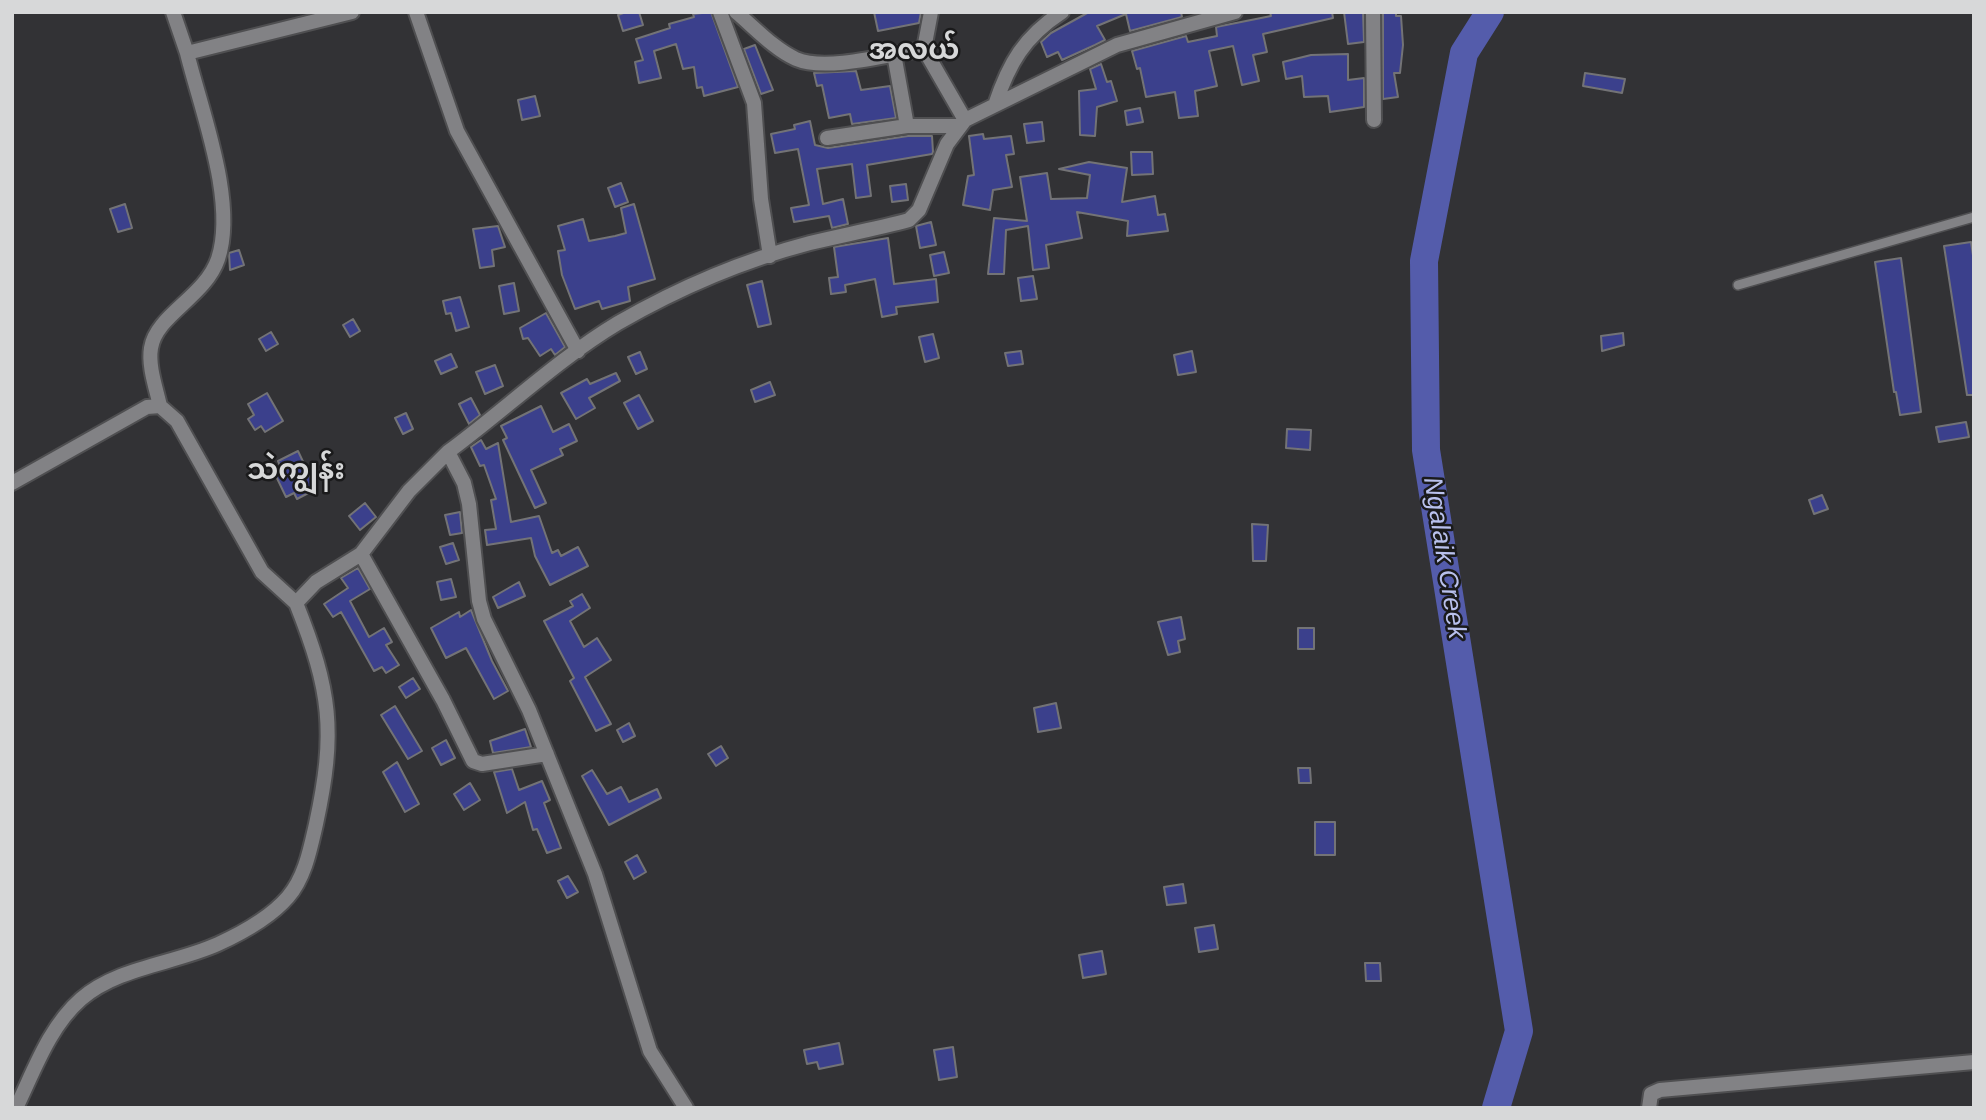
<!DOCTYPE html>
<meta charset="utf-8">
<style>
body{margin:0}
#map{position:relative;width:1986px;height:1120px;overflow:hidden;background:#323235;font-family:Arial,sans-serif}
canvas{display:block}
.frame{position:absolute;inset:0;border:14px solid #d7d8d9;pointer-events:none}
</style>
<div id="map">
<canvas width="1986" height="1120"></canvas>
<div class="frame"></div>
</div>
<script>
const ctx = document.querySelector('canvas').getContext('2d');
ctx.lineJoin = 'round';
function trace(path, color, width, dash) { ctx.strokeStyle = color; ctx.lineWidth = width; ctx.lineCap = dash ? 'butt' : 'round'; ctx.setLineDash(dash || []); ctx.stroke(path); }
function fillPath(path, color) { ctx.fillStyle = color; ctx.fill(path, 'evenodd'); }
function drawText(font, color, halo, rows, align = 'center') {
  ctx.font = font + ' Arial,"Noto Sans Myanmar",sans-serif'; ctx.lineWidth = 5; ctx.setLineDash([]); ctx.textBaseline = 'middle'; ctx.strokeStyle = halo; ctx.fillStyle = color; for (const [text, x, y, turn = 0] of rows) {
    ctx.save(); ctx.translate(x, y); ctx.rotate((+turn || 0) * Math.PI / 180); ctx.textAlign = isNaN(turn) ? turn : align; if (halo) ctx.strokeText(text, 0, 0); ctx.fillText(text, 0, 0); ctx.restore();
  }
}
trace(new Path2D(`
 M 1490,12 L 1464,53 L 1424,261 L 1426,450 L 1519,1031 L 1496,1108`), '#545cab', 28);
const building = new Path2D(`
 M 626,12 L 639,12 L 643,25 L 623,31 L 618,15 Z
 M 711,12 L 738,87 L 704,96 L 702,87 L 697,88 L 694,67 L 683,69 L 676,44 L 654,51 L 661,78 L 639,83 L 635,62 L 643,60 L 636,39 L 670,28 L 669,24 L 694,17 L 693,14 Z
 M 874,12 L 921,12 L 919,23 L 878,31 Z
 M 1089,12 L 1181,12 L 1182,17 L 1130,31 L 1126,14 L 1097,26 L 1105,40 L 1095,45 L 1062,60 L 1058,52 L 1047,57 L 1041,42 L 1051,33 Z
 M 1270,12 L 1332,12 L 1333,18 L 1263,34 L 1267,52 L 1253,55 L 1259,81 L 1242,85 L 1233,46 L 1209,51 L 1217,86 L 1195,91 L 1198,116 L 1179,118 L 1175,92 L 1146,97 L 1140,68 L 1137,69 L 1132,51 L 1186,36 L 1188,42 L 1217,36 L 1216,27 L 1271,16 Z
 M 1344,12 L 1363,12 L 1364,42 L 1348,44 Z
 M 1383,12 L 1396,12 L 1396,16 L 1401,16 L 1403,45 L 1400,73 L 1394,73 L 1398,97 L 1383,99 Z
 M 755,45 L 773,90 L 761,94 L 744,49 Z
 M 1348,54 L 1348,80 L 1364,78 L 1364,107 L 1330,112 L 1328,96 L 1304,97 L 1302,76 L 1286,79 L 1283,62 L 1311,55 Z
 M 1101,64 L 1107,82 L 1111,81 L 1117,101 L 1097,107 L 1095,136 L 1080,135 L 1079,91 L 1096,89 L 1090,69 Z
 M 856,71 L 861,90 L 890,86 L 896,118 L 852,124 L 850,114 L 829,118 L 822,85 L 817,86 L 814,73 Z
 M 1585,73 L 1625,79 L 1622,93 L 1583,86 Z
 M 535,96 L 540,116 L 522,120 L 518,100 Z
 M 1140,108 L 1143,122 L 1127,125 L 1125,111 Z
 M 810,121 L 815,145 L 828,148 L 908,136 L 932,136 L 933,152 L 932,154 L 867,165 L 871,196 L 856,198 L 852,164 L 817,169 L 823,204 L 843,199 L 848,224 L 832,228 L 829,216 L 794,222 L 791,208 L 809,205 L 798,149 L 775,153 L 771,134 L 795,129 L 794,125 Z
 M 1042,122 L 1044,141 L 1027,143 L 1024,124 Z
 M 983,134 L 984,139 L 1011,136 L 1014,154 L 1006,155 L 1012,187 L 993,190 L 990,210 L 963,205 L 968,176 L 974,175 L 969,136 Z
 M 1131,152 L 1152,152 L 1153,174 L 1132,175 Z
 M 1089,162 L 1127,168 L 1122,202 L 1155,196 L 1158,215 L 1165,214 L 1168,231 L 1127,236 L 1128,221 L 1077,212 L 1082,238 L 1046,245 L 1049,268 L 1033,270 L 1028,226 L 1006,230 L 1004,274 L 988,274 L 994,218 L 1027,221 L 1020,177 L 1047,173 L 1051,199 L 1087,198 L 1090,175 L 1059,169 Z
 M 621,183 L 628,202 L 615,207 L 608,188 Z
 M 906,184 L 908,200 L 892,202 L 890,186 Z
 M 125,204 L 132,228 L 118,232 L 110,209 Z
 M 634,204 L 655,279 L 628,287 L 630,301 L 602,309 L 599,301 L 575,309 L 562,275 L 558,251 L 565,250 L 558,226 L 583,219 L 589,241 L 615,236 L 626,233 L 621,208 Z
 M 931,222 L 936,245 L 920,248 L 916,226 Z
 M 498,226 L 505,247 L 492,250 L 494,266 L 480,268 L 473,229 Z
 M 888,238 L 894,284 L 936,279 L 938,302 L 896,307 L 897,314 L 882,317 L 875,279 L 845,285 L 846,292 L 831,294 L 829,278 L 838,277 L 834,247 Z
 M 1971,242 L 1974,262 L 1974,395 L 1967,395 L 1944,246 Z
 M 239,250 L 244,265 L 230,270 L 229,253 Z
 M 944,252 L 949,273 L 934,276 L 930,255 Z
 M 1901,258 L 1921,412 L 1900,415 L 1896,392 L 1894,392 L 1875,262 Z
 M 1033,276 L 1037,299 L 1021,301 L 1018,278 Z
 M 762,281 L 771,324 L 758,327 L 747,285 Z
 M 514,283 L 519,311 L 504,314 L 499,286 Z
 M 460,297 L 469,327 L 456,331 L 451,313 L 446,314 L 443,301 Z
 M 546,313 L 565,347 L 555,355 L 551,349 L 540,356 L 528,338 L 523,339 L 520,328 Z
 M 353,319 L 360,331 L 350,337 L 343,325 Z
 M 271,332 L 278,344 L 266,351 L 259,339 Z
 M 1623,333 L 1624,345 L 1602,351 L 1601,336 Z
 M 933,334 L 939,358 L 925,362 L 919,337 Z
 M 1021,351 L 1023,364 L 1008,366 L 1005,353 Z
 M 1192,351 L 1196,372 L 1178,375 L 1174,355 Z
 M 640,352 L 647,369 L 636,374 L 628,357 Z
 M 451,354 L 457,367 L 441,374 L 435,361 Z
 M 495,365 L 503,386 L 485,394 L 476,372 Z
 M 616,373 L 620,381 L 589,398 L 595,408 L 576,419 L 561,393 L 587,379 L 590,384 Z
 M 770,382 L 775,395 L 755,402 L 751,390 Z
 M 267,393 L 283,421 L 265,432 L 261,426 L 255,430 L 248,419 L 254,415 L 248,404 Z
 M 639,395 L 653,421 L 638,429 L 624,403 Z
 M 471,398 L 480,415 L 469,424 L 459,404 Z
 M 541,406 L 553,432 L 569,424 L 577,441 L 560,449 L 563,455 L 531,470 L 546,503 L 535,508 L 503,440 L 507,438 L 501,426 Z
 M 406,413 L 413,429 L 403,434 L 395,418 Z
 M 1966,422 L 1969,437 L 1939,442 L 1936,427 Z
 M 1287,429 L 1311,430 L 1310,450 L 1286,448 Z
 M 481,440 L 486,449 L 498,443 L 511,522 L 539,516 L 552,553 L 558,550 L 561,556 L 578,547 L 588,566 L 550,585 L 535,556 L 531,538 L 487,545 L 485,530 L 496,529 L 491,500 L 496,499 L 484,465 L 480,466 L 471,447 Z
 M 298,451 L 316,489 L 297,499 L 294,493 L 286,497 L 274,472 L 281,468 L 278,461 Z
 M 1822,495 L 1828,509 L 1814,514 L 1809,500 Z
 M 365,503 L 376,517 L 360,530 L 349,516 Z
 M 460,512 L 462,533 L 450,535 L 445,515 Z
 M 1252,524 L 1268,525 L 1266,561 L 1253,561 Z
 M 453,543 L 459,560 L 446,564 L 440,547 Z
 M 358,568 L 370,589 L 350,601 L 369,637 L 384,628 L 392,642 L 386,645 L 399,665 L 386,673 L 382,667 L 374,671 L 341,612 L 333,617 L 324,604 L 348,588 L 341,578 Z
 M 451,579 L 456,597 L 441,600 L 437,582 Z
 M 519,582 L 525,596 L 498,608 L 493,597 Z
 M 582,594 L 590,608 L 570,621 L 584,647 L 597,638 L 611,660 L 585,677 L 611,724 L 596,731 L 570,681 L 574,678 L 544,621 L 573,606 L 570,601 Z
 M 471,610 L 492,661 L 508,691 L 494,699 L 466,648 L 446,658 L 431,628 L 459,612 L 460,617 Z
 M 1181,617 L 1185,639 L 1178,641 L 1180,652 L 1168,655 L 1158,622 Z
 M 1298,628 L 1314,628 L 1314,649 L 1298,649 Z
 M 413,678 L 420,689 L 406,698 L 399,687 Z
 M 1056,703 L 1061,728 L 1038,732 L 1034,708 Z
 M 395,706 L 422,751 L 408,759 L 381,715 Z
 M 629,723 L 635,736 L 623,742 L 617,730 Z
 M 525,729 L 531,747 L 493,753 L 490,741 Z
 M 446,740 L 455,758 L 441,765 L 432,748 Z
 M 721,746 L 728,758 L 716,766 L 708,754 Z
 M 397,762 L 419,804 L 405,812 L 383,772 Z
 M 1298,768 L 1310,768 L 1311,783 L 1299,783 Z
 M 512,769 L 519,790 L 542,781 L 550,800 L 544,803 L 561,848 L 547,853 L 537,829 L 533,830 L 525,802 L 507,813 L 494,772 Z
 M 592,770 L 607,794 L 621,787 L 629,802 L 657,789 L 661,798 L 609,825 L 582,776 Z
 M 470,783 L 480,800 L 464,810 L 454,794 Z
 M 1315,822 L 1335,822 L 1335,855 L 1315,855 Z
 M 637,855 L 646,872 L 634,879 L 625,862 Z
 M 568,876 L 578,892 L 567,898 L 558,881 Z
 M 1183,884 L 1186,903 L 1167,905 L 1164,887 Z
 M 1214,925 L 1218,949 L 1199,952 L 1195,928 Z
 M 1102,951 L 1106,974 L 1083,978 L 1079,955 Z
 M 1365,963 L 1380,963 L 1381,981 L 1366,981 Z
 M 839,1043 L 843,1064 L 819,1069 L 817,1062 L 807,1064 L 804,1050 Z
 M 953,1047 L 957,1077 L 939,1080 L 934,1050 Z`);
fillPath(building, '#3b408c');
trace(building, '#737376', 2);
const service = new Path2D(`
 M 1738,285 L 1974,217`);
const minor = new Path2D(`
 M 173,12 L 187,53 L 352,12
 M 416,12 L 457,131 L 578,351
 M 720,12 L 754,103 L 761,199 L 770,256
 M 736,12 C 755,28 774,49 796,59 C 826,72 891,54 924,49 L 965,120
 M 1373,12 L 1374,120
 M 924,49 L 931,12
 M 894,54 L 907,126
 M 995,105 C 1009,63 1024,37 1062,12
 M 827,138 L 907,126 L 959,126
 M 160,406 C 156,388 148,366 151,348 C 156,315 205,297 218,259 C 237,202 201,110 187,53
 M 12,483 L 147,407 L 160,406 L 177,421 L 262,572 L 296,603
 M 361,554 L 443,700 L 473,761 L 482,764 L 547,754
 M 16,1108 C 34,1071 49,1027 81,999 C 118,967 174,964 218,944 C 242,933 270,918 288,897 C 305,877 310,850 316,824 C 336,731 331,691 296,603 L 316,582 L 361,554 L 409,491 L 448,452
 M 686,1108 L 650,1051 L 595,874 L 529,710 L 484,619 L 479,601 L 469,504 L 464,483 L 448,452 C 505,410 558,359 618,323 C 677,289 745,260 810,243 C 843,235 876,229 909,220 L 919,210 L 947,144 L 965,120 L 1117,45 L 1235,12
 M 1649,1108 L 1651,1094 L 1660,1090 L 1974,1062`);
trace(service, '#4f4f51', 12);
trace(minor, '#4f4f51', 18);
trace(service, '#828285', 9);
trace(minor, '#828285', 14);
drawText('italic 26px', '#b9c1ed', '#1a1a1b', [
 ["Ngalaik Creek",1444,558,81]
]);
drawText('bold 28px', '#d7d8d9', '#1a1a1b', [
 ["အလယ်",914,51],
 ["သဲကျွန်း",296,471]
]);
</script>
